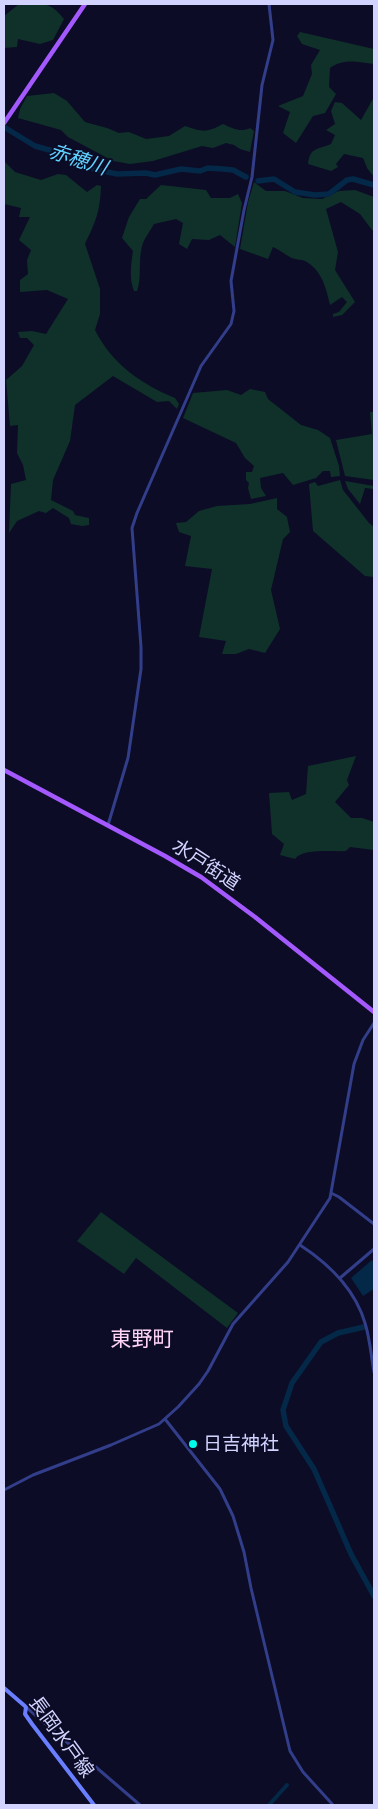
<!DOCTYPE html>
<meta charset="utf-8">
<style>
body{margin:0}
#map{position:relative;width:378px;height:1809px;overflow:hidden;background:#0c0c26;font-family:Mulish,sans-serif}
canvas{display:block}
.frame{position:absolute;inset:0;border:5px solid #d2d4ff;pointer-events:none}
</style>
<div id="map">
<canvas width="378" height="1809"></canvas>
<div class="frame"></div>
</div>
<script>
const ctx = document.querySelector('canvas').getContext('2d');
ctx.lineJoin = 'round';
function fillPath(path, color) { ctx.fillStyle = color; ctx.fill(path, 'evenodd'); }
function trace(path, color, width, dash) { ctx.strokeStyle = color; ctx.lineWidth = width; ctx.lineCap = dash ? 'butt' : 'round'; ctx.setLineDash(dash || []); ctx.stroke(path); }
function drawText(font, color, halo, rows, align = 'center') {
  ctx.font = font + ' Mulish,"Noto Sans JP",sans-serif'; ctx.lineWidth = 4; ctx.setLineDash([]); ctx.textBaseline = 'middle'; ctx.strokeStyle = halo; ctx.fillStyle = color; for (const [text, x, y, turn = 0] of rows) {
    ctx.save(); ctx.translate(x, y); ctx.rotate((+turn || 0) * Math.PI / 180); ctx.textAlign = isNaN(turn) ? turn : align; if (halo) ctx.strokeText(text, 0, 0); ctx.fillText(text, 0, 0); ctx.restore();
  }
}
fillPath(new Path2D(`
 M 19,4 C 42,4 49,0 64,19 L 53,40 L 40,44 L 18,39 L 17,47 L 4,48 L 4,16 Z
 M 300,32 L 374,49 L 374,64 C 359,62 343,58 330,68 L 329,87 L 336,94 L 325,113 L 313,116 L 296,143 L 283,133 L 290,112 L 278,106 L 303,96 L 312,74 L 311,65 L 320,50 L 302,44 L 297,36 Z
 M 54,93 L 67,101 L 85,122 L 107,128 L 119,133 L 129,132 L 146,139 L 169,136 L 185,126 C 203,132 206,133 223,124 C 232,128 241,133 250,128 L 254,131 L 250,152 L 240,149 L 234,145 L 226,143 L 213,148 L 202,146 L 153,161 L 130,164 L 113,161 L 68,137 L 61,130 L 18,118 L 20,109 L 27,96 Z
 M 374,97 L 374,177 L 367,168 L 363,158 L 344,154 L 336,164 L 338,167 L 331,171 L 308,164 C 310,147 317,150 331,144 L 335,135 L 326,130 L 335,124 L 331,111 L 335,102 L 342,103 L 361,120 Z
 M 4,161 L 15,172 L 41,180 L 58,174 L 66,175 L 87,192 L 97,185 L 101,186 C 100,212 96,221 85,244 L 100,289 L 100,314 L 95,330 C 112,364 141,384 175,398 L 179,404 L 177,409 L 169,401 L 157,402 L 113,376 L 75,405 L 70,441 L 53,480 L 51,500 L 73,511 L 75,515 L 89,518 L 89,525 L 82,526 L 71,524 L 69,518 L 53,508 L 46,513 L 39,511 L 17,521 L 9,533 L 11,484 L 26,480 L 23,465 L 17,453 L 18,425 L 10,426 L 6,380 L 22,366 L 34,345 L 27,338 L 20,338 L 18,332 L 32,331 L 46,334 L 68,299 L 47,290 L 20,292 L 20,280 L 28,274 L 27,260 L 31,250 L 19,240 L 30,217 L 19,217 L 21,208 L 4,204 Z
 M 254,182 L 266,191 L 285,191 L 303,198 L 322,199 L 339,191 L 355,190 L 374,197 L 374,230 L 372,230 L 360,214 L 341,202 L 326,209 L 338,252 L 335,270 L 355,302 L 342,315 L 333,317 L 333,314 L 339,312 L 347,302 L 342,297 L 330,305 C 326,288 322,270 305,261 C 301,259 294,260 290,257 C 284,254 280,250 273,247 L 268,259 L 240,249 L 248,202 Z
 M 161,185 L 206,190 L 211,198 L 230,198 L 238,194 L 242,203 L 235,247 L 220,235 L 209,240 L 192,239 L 187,249 L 179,244 L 183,223 L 176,219 L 154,224 C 150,231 144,239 142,246 C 138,261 142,277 137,291 L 134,291 C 129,279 131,264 133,251 L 122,238 L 129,217 L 140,199 L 146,199 Z
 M 250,389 L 265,392 L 268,399 L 301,425 L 318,430 L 330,438 L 339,466 L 340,476 L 331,477 L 330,471 L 323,471 L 316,478 L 293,485 L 283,473 L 260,478 L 261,488 L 266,496 L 251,499 L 248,488 L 249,483 L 246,480 L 246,472 L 252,472 L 254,466 L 245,458 L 236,443 L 183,418 L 193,393 L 227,390 L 241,395 Z
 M 370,412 L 374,412 L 374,480 L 345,476 L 336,440 L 372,434 Z
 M 340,480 L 343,490 L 369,523 L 374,527 L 374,577 L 365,576 L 313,531 L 309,484 L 315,482 L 318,486 Z
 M 345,481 L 374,486 L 374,489 L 365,488 L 360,504 L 348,489 Z
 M 277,498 L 277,509 L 287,517 L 290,532 L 283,539 L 271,590 L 280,629 L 265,653 L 249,649 L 236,654 L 222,654 L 226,641 L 199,637 L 212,569 L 185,566 L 191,536 L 179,532 L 176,523 L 186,522 L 199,511 L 217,506 L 250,504 Z
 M 356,756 L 347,780 L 349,785 L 335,802 L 351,818 L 362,818 L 374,822 L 374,850 L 350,847 L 346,851 C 332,852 303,848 295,859 L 280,855 L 284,844 L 272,834 L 269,793 L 289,792 L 292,800 L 306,794 L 308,766 Z
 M 101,1212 L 238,1313 L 227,1328 L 136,1258 L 124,1274 L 77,1241 Z`), '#0f312a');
fillPath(new Path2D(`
 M 372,1260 L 374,1263 L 374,1289 L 363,1296 L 351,1278 Z`), '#042847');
trace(new Path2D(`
 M 269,1805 L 287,1785`), '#042847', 4);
trace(new Path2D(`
 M 4,127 L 35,146 L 60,153 L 94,169 L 103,171 L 117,174 L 146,173 L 155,175 L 181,169 L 200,171 L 208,168 L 223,169 L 233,170 L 246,177
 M 258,181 L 274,179 L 295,192 L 315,195 L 329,194 L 347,180 L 353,179 L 374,185
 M 364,1327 L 338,1333 L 321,1342 L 292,1383 L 283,1410 L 286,1426 L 314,1469 L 351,1554 L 374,1596`), '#042847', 5.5);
trace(new Path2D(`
 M 108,825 L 128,758 L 141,669 L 141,647 L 132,528 L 137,513 L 201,366 L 231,324 L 234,311 L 231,281 L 244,210 L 252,177 L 262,85 L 273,40 L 269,4
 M 331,1193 L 339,1197 L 374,1224
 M 300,1245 C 329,1264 355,1289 365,1323 C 370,1339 371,1356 374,1372
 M 340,1278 L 374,1249
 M 165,1419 L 220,1489 L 233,1516 L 244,1552 L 251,1588 L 290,1751 L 303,1772 L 333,1805
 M 4,1490 L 33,1475 L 111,1445 L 159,1424 L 178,1407 L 199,1384 L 208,1371 L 233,1324 L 288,1262 L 330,1198 L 354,1064 L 363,1040 L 374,1023
 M 26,1707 L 140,1805`), '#323e8a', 3);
trace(new Path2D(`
 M 4,1688 L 26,1707 L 25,1714 L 32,1724 L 94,1805`), '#697fff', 4);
trace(new Path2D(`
 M 4,123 L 85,4
 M 4,770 L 165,856 L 201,877 L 255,917 L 374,1012`), '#a459ff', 4.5);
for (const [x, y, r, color] of [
 [193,1444,5,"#00fdea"]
]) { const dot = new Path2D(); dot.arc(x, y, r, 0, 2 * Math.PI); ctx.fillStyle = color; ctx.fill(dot); trace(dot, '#0c0c26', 2); }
drawText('19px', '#d2d4ff', '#0c0c26', [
 ["水戸街道",206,865,33],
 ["長岡水戸線",61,1737,54]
]);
drawText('19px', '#d2d4ff', '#0c0c26', [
 ["日吉神社",203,1444]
], 'left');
drawText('italic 20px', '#60d1ff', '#0c0c26', [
 ["赤穂川",78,160,18]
]);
drawText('21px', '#ffd4f7', '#0c0c26', [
 ["東野町",142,1340]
]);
</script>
